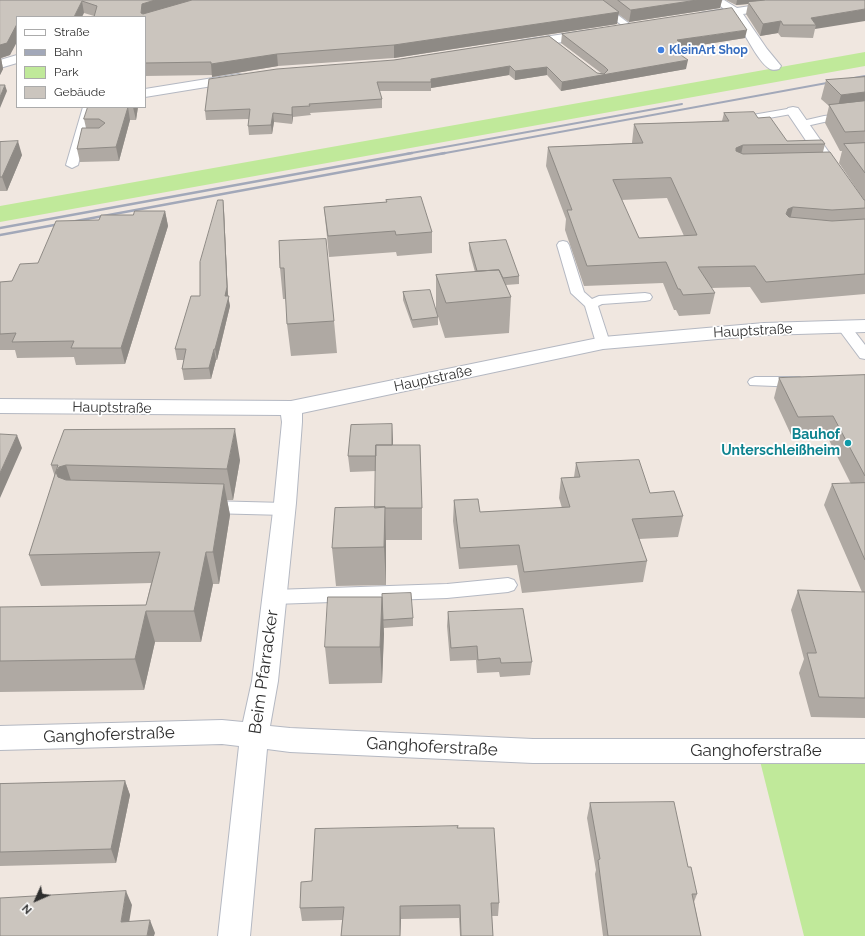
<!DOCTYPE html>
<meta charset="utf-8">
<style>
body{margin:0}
#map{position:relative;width:865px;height:936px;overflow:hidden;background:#f0e7e0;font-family:Raleway,sans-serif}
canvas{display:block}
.legend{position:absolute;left:16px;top:16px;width:130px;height:92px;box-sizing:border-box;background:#fff;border:1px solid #ababab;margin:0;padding:5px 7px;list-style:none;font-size:12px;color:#2e2e2e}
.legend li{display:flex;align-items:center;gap:8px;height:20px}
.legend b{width:20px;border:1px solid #ababab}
.north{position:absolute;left:16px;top:880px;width:40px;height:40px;-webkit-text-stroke:3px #fff;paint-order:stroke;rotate:225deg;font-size:11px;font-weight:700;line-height:16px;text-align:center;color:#2e2e2e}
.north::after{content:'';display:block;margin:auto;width:14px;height:18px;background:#2e2e2e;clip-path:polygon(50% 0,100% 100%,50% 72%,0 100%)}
</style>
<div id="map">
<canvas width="865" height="936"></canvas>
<ul class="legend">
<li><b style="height:5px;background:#fff"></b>Straße</li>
<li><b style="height:5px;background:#a2a8b9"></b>Bahn</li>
<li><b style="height:11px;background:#c0e99a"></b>Park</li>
<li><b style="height:11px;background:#cbc5be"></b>Gebäude</li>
</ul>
<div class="north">N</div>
</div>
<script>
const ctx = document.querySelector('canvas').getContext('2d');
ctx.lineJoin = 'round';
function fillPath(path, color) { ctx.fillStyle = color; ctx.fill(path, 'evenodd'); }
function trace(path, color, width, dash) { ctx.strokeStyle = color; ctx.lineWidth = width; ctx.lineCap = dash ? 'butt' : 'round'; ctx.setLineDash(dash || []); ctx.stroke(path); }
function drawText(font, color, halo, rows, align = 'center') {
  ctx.font = font + ' Raleway,sans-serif'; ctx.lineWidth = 3.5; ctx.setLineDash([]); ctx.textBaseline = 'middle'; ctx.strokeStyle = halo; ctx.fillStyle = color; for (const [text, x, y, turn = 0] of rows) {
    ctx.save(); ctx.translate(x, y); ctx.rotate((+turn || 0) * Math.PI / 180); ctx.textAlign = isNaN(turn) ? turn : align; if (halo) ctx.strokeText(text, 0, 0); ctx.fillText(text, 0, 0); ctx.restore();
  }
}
fillPath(new Path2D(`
 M 865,52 L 865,66 L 0,222 L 0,206 Z
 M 760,761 L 865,764 L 865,936 L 804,936 Z`), '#c0e99a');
const service = new Path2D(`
 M 589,0 L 598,0 L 635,28 L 634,30 L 628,30 Z
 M 83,107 L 93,107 L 78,165 L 72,168 L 66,165 Z
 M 793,108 L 798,111 L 797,113 L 735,124 L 730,121 L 735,118 Z
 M 865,111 L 865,117 L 824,122 L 802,127 L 797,124 L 798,122 L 824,116 Z
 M 563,241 L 567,242 L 569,245 L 584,292 L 592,299 L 599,296 L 645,293 L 650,294 L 652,297 L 650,300 L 645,301 L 602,304 L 598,306 L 610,343 L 608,346 L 603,347 L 598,346 L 596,343 L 585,306 L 571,293 L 557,245 L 559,242 Z
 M 844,323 L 849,324 L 865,345 L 865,359 L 860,358 L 837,327 L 839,324 Z
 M 755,377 L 799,377 L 804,379 L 806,382 L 804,385 L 799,387 L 750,385 L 748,382 L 750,379 Z
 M 208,501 L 285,503 L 291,505 L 293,509 L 291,513 L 285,515 L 208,513 L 202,511 L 200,507 L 202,503 Z
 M 508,578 L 514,580 L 517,585 L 514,590 L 508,592 L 447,598 L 274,604 L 268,602 L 265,597 L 268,592 L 274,590 L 447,584 Z`);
const minor = new Path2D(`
 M 724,0 L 737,8 L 790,0 L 820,0 L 818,2 L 814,4 L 743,14 L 767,49 L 781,66 L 779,69 C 776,70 772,70 770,69 C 756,61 744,28 731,16 L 704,20 L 700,19 L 698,16 L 700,13 L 724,9 L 718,4 L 720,1 Z
 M 591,30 L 595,31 L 597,34 L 595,37 L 524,48 L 520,47 L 518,44 L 520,41 L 524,40 Z
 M 238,74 L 243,75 L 245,78 L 243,81 L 145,97 L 145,89 Z
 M 793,107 L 798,108 L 865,204 L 865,221 L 859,219 L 786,111 L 788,108 Z
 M 865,320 L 865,332 L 764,335 L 603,349 L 302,413 L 302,422 L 296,503 L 278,681 L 270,726 L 290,728 L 533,739 L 865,739 L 865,763 L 533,763 L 290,752 L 267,749 L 250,936 L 218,936 L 239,746 L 222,744 L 0,750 L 0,726 L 222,720 L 243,722 L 252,681 L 274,503 L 282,422 L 281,415 L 0,413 L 0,399 L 291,401 L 603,337 L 764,323 Z`);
const tertiary = new Path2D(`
 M 17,55 L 17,63 L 0,68 L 0,60 Z`);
trace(service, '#b4b8c2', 2);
trace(minor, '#b4b8c2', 2);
trace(tertiary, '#b4b8c2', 2);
fillPath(service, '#fff');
fillPath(minor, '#fff');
fillPath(tertiary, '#fff');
trace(new Path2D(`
 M 406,154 L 682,104
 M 440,154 L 865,76`), '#a2a8b9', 2);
trace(new Path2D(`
 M 0,228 L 412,153
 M 0,235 L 445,153`), '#a2a8b9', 2.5);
fillPath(new Path2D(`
 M 0,0 L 722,0 L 720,8 L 629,22 L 618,14 L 617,24 L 394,58 L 278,66 L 212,77 L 212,75 L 145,76 L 145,17 L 94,16 L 84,13 L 17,17 L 10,55 L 1,58 L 3,69 L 0,75 Z
 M 726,0 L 865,0 L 815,29 L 813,38 L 781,37 L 778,33 L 760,36 L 746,14 L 748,4 L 736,5 Z
 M 562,34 L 745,38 L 682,48 L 681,52 L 677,53 L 686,69 L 561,91 L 547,75 L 515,80 L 509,75 L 431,88 L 431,91 L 379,91 L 382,99 L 382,108 L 310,113 L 311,115 L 293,117 L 292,124 L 274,122 L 272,134 L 249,135 L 248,126 L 249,119 L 206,120 L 205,111 L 394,60 L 549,36 L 597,73 L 601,73 L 561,43 Z
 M 865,77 L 865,294 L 761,303 L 750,287 L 711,288 L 715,293 L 710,314 L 679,316 L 676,310 L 674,310 L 663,283 L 584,286 L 565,230 L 566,219 L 546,166 L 548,147 L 632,143 L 634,124 L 722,121 L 724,113 L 758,118 L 787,141 L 825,144 L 823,152 L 864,200 L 839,163 L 842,151 L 840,151 L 825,123 L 829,106 L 821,99 L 826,80 ZM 667,198 L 684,236 L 639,238 L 621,200 Z
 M 88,107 L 138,107 L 136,120 L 130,120 L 119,161 L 80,162 L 77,149 L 86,128 L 84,119 Z
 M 0,142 L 22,155 L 7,191 L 0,191 Z
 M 223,200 L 224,211 L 228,296 L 230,306 L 217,360 L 216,360 L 211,379 L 184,380 L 182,369 L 184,360 L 177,360 L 175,349 L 200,296 Z
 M 386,200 L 432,232 L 432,253 L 397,256 L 396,252 L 329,257 L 324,207 L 386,202 Z
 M 165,211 L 168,226 L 125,364 L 76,365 L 74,357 L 17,358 L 15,350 L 0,350 L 0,282 L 12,281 L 99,220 Z
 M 279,241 L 334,321 L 337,353 L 291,356 L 287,324 L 286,299 L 283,299 L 280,268 Z
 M 469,243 L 519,276 L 519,284 L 506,285 L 511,297 L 509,333 L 445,338 L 436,310 L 436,275 L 475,272 L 469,250 Z
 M 403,292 L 438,317 L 438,325 L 413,328 L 403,300 Z
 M 865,375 L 865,718 L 811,717 L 799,673 L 804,659 L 791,610 L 798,590 L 862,592 L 824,505 L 832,484 L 851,484 L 827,436 L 792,437 L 774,398 L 779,378 Z
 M 393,440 L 393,445 L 422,508 L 422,540 L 386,540 L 386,585 L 336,586 L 332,548 L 375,508 L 376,471 L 350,472 L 348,456 Z
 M 240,460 L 233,500 L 227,500 L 230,515 L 219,584 L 213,584 L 201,642 L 155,642 L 144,690 L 0,692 L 0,607 L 146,605 L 151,583 L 41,586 L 29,555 L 55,477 L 51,465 Z
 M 576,463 L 650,493 L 683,516 L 678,537 L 639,539 L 647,561 L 643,582 L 522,593 L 517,565 L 459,569 L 453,521 L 454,500 L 480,512 L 562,508 L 559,498 L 561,478 L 574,477 Z
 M 382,597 L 413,618 L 413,626 L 384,628 L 382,683 L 329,684 L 325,647 Z
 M 448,612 L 532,662 L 530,675 L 500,677 L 499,672 L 477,673 L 476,660 L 450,661 L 447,626 Z
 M 125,781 L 130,795 L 116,863 L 0,866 L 0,784 Z
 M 590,803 L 688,867 L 697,894 L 694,902 L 701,936 L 603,936 L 595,874 L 596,870 L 587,818 Z
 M 458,826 L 458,828 L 499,903 L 498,916 L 492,916 L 493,936 L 460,936 L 459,918 L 401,919 L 400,936 L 341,936 L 342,920 L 302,921 L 300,908 L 312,881 Z`), '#afa9a3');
fillPath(new Path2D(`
 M 155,0 L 200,0 L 145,16 L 141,13 L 142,4 Z
 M 697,0 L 722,0 L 720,8 L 629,22 L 631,10 Z
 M 737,0 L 778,0 L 748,2 L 748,4 L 736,5 Z
 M 82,1 L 84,13 L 82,17 L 74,17 Z
 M 865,9 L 865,21 L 815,29 L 816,25 L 811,18 Z
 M 619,12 L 617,24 L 394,58 L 394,45 Z
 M 781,21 L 778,33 L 760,36 L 763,24 Z
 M 17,24 L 17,42 L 10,55 L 1,58 L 3,69 L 0,75 L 0,45 Z
 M 747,30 L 745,38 L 682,48 L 681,52 L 666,55 L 668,46 L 677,40 Z
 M 277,54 L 278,66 L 212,77 L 211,64 Z
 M 688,60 L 686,69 L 561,91 L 562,82 Z
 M 510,66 L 509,75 L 431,88 L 431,79 Z
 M 547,67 L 547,75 L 515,80 L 515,71 Z
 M 5,85 L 7,91 L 0,108 L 0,97 Z
 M 865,92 L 865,110 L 836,113 L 841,95 Z
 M 128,107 L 130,120 L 119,161 L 116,147 Z
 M 133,107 L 138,107 L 136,120 Z
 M 292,107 L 293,117 L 292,124 Z
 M 273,113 L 274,122 L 272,134 L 271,125 Z
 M 18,141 L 22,155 L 7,191 L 2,177 Z
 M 743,145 L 739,164 L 732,168 L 736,148 Z
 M 223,200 L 224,211 L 228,296 L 230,306 L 217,360 L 215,349 L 225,296 Z
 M 793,207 L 788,228 L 786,214 L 788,209 Z
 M 165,211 L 168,226 L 125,364 L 121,348 Z
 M 214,349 L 216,360 L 211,379 L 209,368 Z
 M 392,424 L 393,440 L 392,471 L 391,456 Z
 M 235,429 L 240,460 L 233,500 L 227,469 Z
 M 17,435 L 22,448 L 0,498 L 0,473 Z
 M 66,465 L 76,496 L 67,503 L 56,472 L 59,467 Z
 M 224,484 L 230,515 L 219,584 L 213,552 Z
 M 385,507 L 386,545 L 386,585 L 384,547 Z
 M 206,552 L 213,584 L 201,642 L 194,611 Z
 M 382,597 L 384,634 L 382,683 L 380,647 Z
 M 146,611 L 155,642 L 144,690 L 135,659 Z
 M 125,781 L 130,795 L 116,863 L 111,849 Z
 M 126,891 L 132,905 L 127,935 L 121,922 Z
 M 400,906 L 401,919 L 400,936 Z
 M 150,920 L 155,933 L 154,936 L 147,936 Z`), '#8e8a85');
const building = new Path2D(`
 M 0,0 L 155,0 L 142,4 L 141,13 L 143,14 L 192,0 L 603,0 L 619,12 L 394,45 L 277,54 L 211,64 L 211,62 L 145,63 L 145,17 L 94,17 L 97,6 L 82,1 L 74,17 L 17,17 L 17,24 L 7,43 L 0,45 Z
 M 618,0 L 697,0 L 631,10 Z
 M 766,0 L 865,0 L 865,9 L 811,18 L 816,25 L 783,25 L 781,21 L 763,24 L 748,2 Z
 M 732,8 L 747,30 L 677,40 L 682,44 L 668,46 L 688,60 L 562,82 L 547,67 L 515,71 L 510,66 L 431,79 L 431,82 L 377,82 L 382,99 L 309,104 L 310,106 L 292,107 L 292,115 L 273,113 L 271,125 L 248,126 L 250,109 L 205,111 L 209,79 L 277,69 L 394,60 L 549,36 L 597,73 L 604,74 L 608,70 L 605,67 L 562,34 Z
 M 865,77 L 865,92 L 841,95 L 826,80 Z
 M 0,85 L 5,85 L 0,97 Z
 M 865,101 L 865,131 L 845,132 L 829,105 Z
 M 88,107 L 128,107 L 116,147 L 77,149 L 82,128 L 99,128 L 105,123 L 99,119 L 84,119 Z
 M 754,112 L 758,118 L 770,117 L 787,141 L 822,140 L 825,144 L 743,145 L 736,148 L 736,151 L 743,154 L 830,152 L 864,200 L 865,200 L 865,208 L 832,210 L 793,207 L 788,209 L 786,214 L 789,217 L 832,221 L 865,219 L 865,274 L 766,282 L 755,266 L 698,267 L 715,293 L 683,295 L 680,289 L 678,289 L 666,262 L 587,266 L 567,210 L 572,210 L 548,147 L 643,143 L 634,124 L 729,121 L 724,113 ZM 671,178 L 697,235 L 639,238 L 613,180 Z
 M 18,141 L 2,177 L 0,177 L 0,142 Z
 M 865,143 L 865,173 L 844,144 Z
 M 421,197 L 432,232 L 396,235 L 395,231 L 328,236 L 324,207 L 387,202 L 386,200 Z
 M 218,200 L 223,200 L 227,287 L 225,296 L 229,296 L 215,349 L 214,349 L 209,368 L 182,369 L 186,349 L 175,349 L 191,296 L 200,296 L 200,262 Z
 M 135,211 L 165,211 L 121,348 L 71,348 L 74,341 L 12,342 L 16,333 L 0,334 L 0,282 L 12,281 L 20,264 L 38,263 L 56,221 L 99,220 L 101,215 L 133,215 Z
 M 326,239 L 334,321 L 287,324 L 284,268 L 280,268 L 279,241 Z
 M 506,240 L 519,276 L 503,278 L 499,270 L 477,271 L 469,243 Z
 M 499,270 L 511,297 L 446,303 L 436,275 Z
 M 430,290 L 438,317 L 412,320 L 403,292 Z
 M 865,375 L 865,476 L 833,416 L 798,417 L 779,378 Z
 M 392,424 L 392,445 L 376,445 L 376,456 L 348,456 L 351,425 Z
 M 235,429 L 227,469 L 66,465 L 59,467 L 56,472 L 58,477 L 66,480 L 224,484 L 213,552 L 206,552 L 194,611 L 146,611 L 135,659 L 0,661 L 0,607 L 146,605 L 160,552 L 29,555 L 58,465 L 51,465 L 64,430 Z
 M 0,434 L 17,435 L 0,473 Z
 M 376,445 L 420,445 L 422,508 L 385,508 L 385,507 L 375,508 Z
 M 639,460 L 650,493 L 674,491 L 683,516 L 632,519 L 647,561 L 524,572 L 519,545 L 460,548 L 454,500 L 478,499 L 480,512 L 570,507 L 561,478 L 580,477 L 576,463 Z
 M 865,483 L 865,560 L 832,484 Z
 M 385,507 L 384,547 L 332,548 L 335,508 Z
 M 798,590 L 865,592 L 865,698 L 819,697 L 807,653 L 816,653 Z
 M 411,593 L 413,618 L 383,620 L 382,594 Z
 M 328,597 L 382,597 L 380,647 L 325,647 Z
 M 523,609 L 532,662 L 501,663 L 500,658 L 478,660 L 477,646 L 451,648 L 448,612 Z
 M 125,781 L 111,849 L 0,852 L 0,784 Z
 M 674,802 L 688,867 L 691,867 L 697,894 L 692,894 L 701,936 L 608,936 L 598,860 L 600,859 L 590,803 Z
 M 458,826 L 457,828 L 494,828 L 499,903 L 491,903 L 493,936 L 461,936 L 460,905 L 400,906 L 400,936 L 341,936 L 344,907 L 300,908 L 301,882 L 312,881 L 315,829 Z
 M 126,891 L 121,922 L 150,920 L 147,936 L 0,936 L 0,898 L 102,892 Z`);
fillPath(building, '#cbc5be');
trace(building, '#8e8a85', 1);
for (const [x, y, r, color] of [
 [661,50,4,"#3f7fe0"],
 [848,443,4,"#0f9aa8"]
]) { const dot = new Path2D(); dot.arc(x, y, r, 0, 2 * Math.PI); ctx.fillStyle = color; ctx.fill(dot); trace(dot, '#fff', 1.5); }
drawText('bold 12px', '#366cbe', '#fff', [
 ["KleinArt Shop",669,50]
], 'left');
drawText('14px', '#2e2e2e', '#fff', [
 ["Hauptstraße",753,331,-3],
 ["Hauptstraße",433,379,-12],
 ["Hauptstraße",112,408,1]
]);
drawText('bold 14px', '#0d838f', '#fff', [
 ["Bauhof",840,435],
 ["Unterschleißheim",840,451]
], 'right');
drawText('17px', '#2e2e2e', '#fff', [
 ["Beim Pfarracker",264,672,-82],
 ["Ganghoferstraße",109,735,-2],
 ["Ganghoferstraße",432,747,3],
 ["Ganghoferstraße",756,751]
]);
</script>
